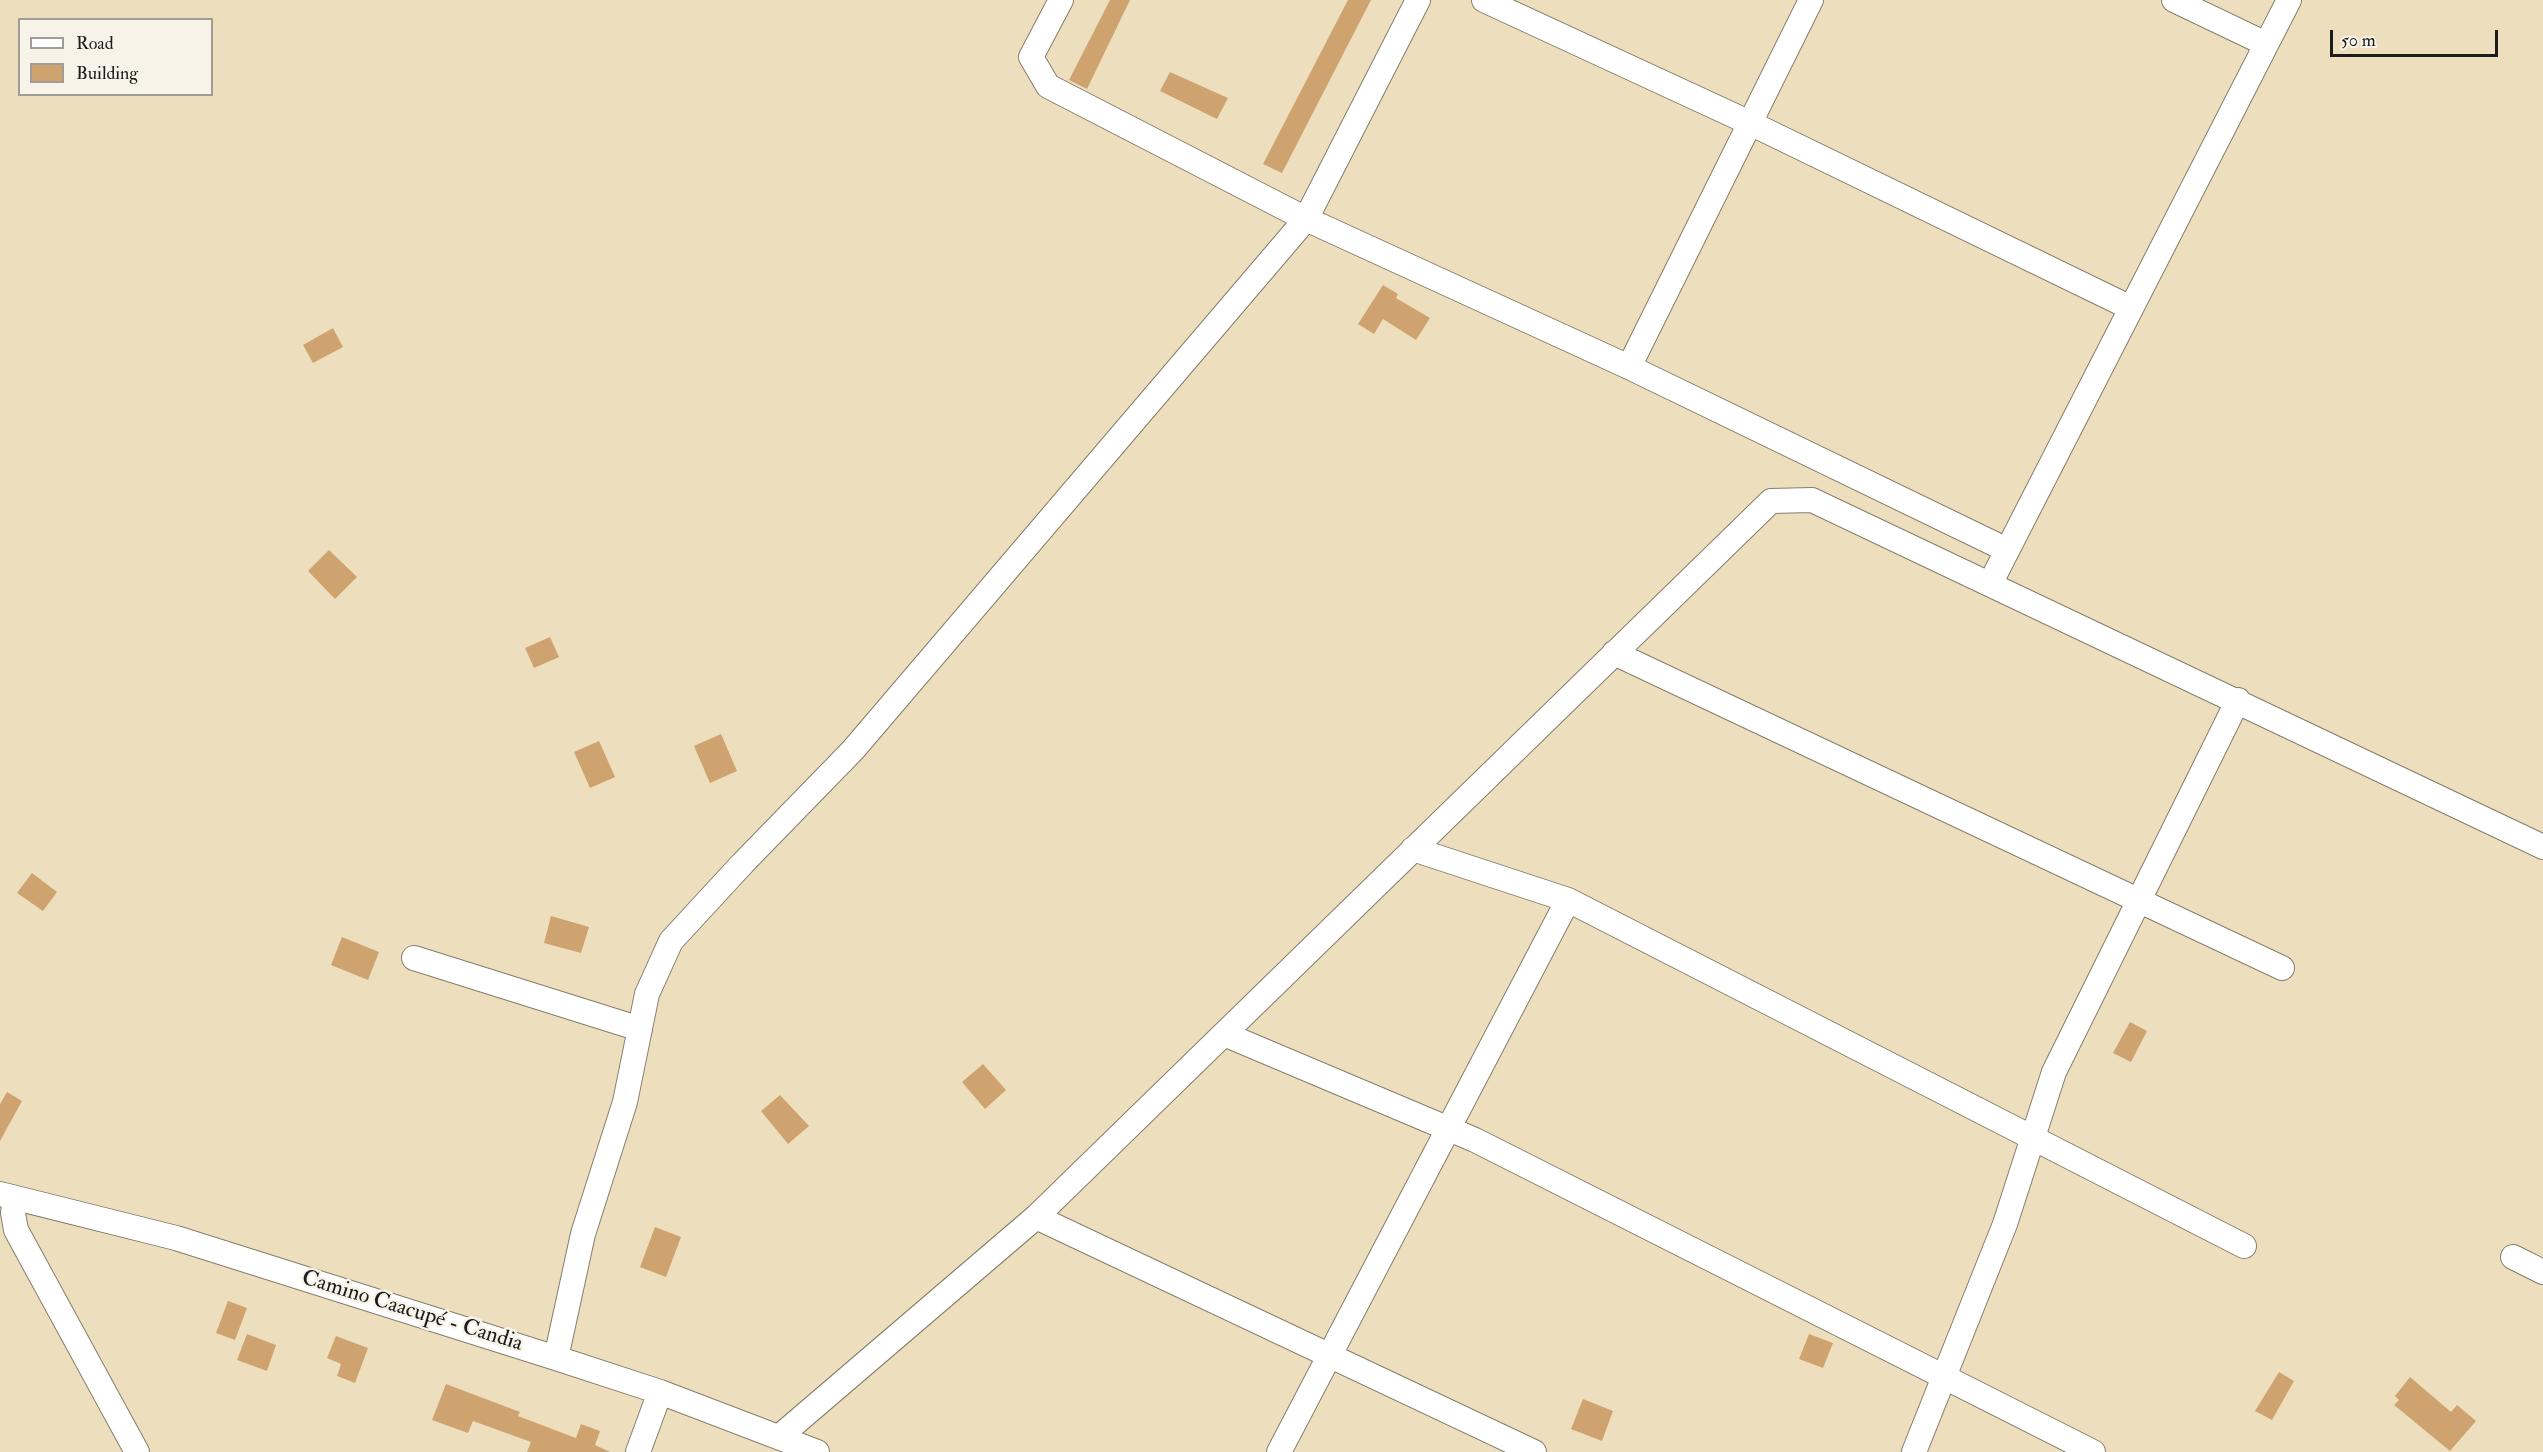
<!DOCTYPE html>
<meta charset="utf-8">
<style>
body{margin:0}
#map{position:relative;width:2543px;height:1452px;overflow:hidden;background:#eddfbd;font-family:"IM FELL Double Pica",serif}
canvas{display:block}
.legend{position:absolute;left:18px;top:18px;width:195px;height:78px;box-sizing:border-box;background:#f7f3e8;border:2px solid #9f9d96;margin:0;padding:8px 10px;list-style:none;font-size:18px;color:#1c1c1c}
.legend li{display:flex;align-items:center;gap:12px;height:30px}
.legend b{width:30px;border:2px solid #9f9d96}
.scale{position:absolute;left:2330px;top:30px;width:168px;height:27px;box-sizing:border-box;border:3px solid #1c1c1c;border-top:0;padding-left:8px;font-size:18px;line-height:21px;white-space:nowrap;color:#1c1c1c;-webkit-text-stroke:4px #f7f3e8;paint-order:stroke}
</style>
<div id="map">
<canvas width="2543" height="1452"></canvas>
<ul class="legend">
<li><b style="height:8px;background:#fff"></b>Road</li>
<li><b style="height:16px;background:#cfa36f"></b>Building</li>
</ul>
<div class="scale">50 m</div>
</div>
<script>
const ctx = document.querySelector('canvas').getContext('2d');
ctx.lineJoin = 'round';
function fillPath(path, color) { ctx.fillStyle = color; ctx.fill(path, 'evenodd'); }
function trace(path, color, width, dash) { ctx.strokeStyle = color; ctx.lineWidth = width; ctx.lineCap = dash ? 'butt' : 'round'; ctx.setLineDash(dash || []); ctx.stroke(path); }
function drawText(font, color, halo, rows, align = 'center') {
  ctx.font = font + ' "IM FELL Double Pica",serif'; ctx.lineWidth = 5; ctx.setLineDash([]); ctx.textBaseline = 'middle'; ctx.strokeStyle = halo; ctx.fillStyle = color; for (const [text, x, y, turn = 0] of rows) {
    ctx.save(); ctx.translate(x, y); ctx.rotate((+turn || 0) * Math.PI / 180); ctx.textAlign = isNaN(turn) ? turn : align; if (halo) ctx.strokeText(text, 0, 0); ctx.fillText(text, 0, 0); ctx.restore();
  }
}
fillPath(new Path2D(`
 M 1110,0 L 1130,0 L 1087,89 L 1069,80 Z
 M 1348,0 L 1371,0 L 1282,173 L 1263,164 Z
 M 1170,72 L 1228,98 L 1217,119 L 1160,91 Z
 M 1383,285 L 1398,294 L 1396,298 L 1430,318 L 1416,340 L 1383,319 L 1374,334 L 1358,324 Z
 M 333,328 L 343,347 L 313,363 L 303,345 Z
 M 329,550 L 357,577 L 335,599 L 308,571 Z
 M 550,637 L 559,657 L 534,668 L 525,648 Z
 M 721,734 L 737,771 L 710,783 L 694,746 Z
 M 599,741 L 615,777 L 590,788 L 574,752 Z
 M 32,873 L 57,892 L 43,911 L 17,893 Z
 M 551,916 L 589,927 L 581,953 L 544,943 Z
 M 342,937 L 379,952 L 368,980 L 331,965 Z
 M 2130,1022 L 2147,1031 L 2131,1062 L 2113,1053 Z
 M 983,1064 L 1006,1090 L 985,1109 L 962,1082 Z
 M 7,1092 L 22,1101 L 0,1141 L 0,1104 Z
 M 780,1095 L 809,1126 L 788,1144 L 761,1111 Z
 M 655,1227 L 681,1237 L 666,1277 L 640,1267 Z
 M 228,1301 L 247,1308 L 235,1340 L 216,1333 Z
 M 247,1334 L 276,1345 L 267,1371 L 237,1360 Z
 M 1809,1334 L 1833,1343 L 1823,1368 L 1799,1359 Z
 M 336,1336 L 368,1348 L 355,1383 L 337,1376 L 341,1364 L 327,1358 Z
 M 2279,1372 L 2294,1381 L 2272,1420 L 2255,1411 Z
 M 2410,1377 L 2451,1412 L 2457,1405 L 2476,1421 L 2450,1451 L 2394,1405 L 2399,1400 L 2395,1396 Z
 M 446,1384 L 520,1412 L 518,1416 L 576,1438 L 581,1424 L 600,1431 L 595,1445 L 610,1452 L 527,1452 L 531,1442 L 473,1421 L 468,1433 L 432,1420 Z
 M 1583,1399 L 1613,1411 L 1602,1441 L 1571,1429 Z`), '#cfa36f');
const street = new Path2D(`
 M 1061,0 L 1031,57 L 1048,86 L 1306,219 L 1629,367 L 2007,550
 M 1484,0 L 1750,123 L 2131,308
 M 2174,0 L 2266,44
 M 1629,367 L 1811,0
 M 1990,584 L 2289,0
 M 1614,653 L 2282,968
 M 1413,849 L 1568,900 L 2244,1246
 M 414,958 L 640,1029
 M 1224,1034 L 1475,1140 L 2093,1452
 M 0,1194 L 176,1238 L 556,1358 L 660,1392 L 817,1452
 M 15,1198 L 13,1213 L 16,1230 L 137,1452
 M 1036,1217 L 1534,1452
 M 2513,1257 L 2543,1272
 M 556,1358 L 583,1234 L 625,1102 L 647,994 L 671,941 L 743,863 L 853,750 L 1306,219 L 1418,0
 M 779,1437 L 1036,1217 L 1771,501 L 1812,500 L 2543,847
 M 638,1452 L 660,1392
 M 1279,1452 L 1568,900
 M 1914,1452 L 2005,1224 L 2054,1072 L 2238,700`);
trace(street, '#847e6c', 26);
trace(street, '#fff', 24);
drawText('22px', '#1c1c1c', '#f7f3e8', [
 ["Camino Caacupé - Candia",412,1312,17]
]);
</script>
